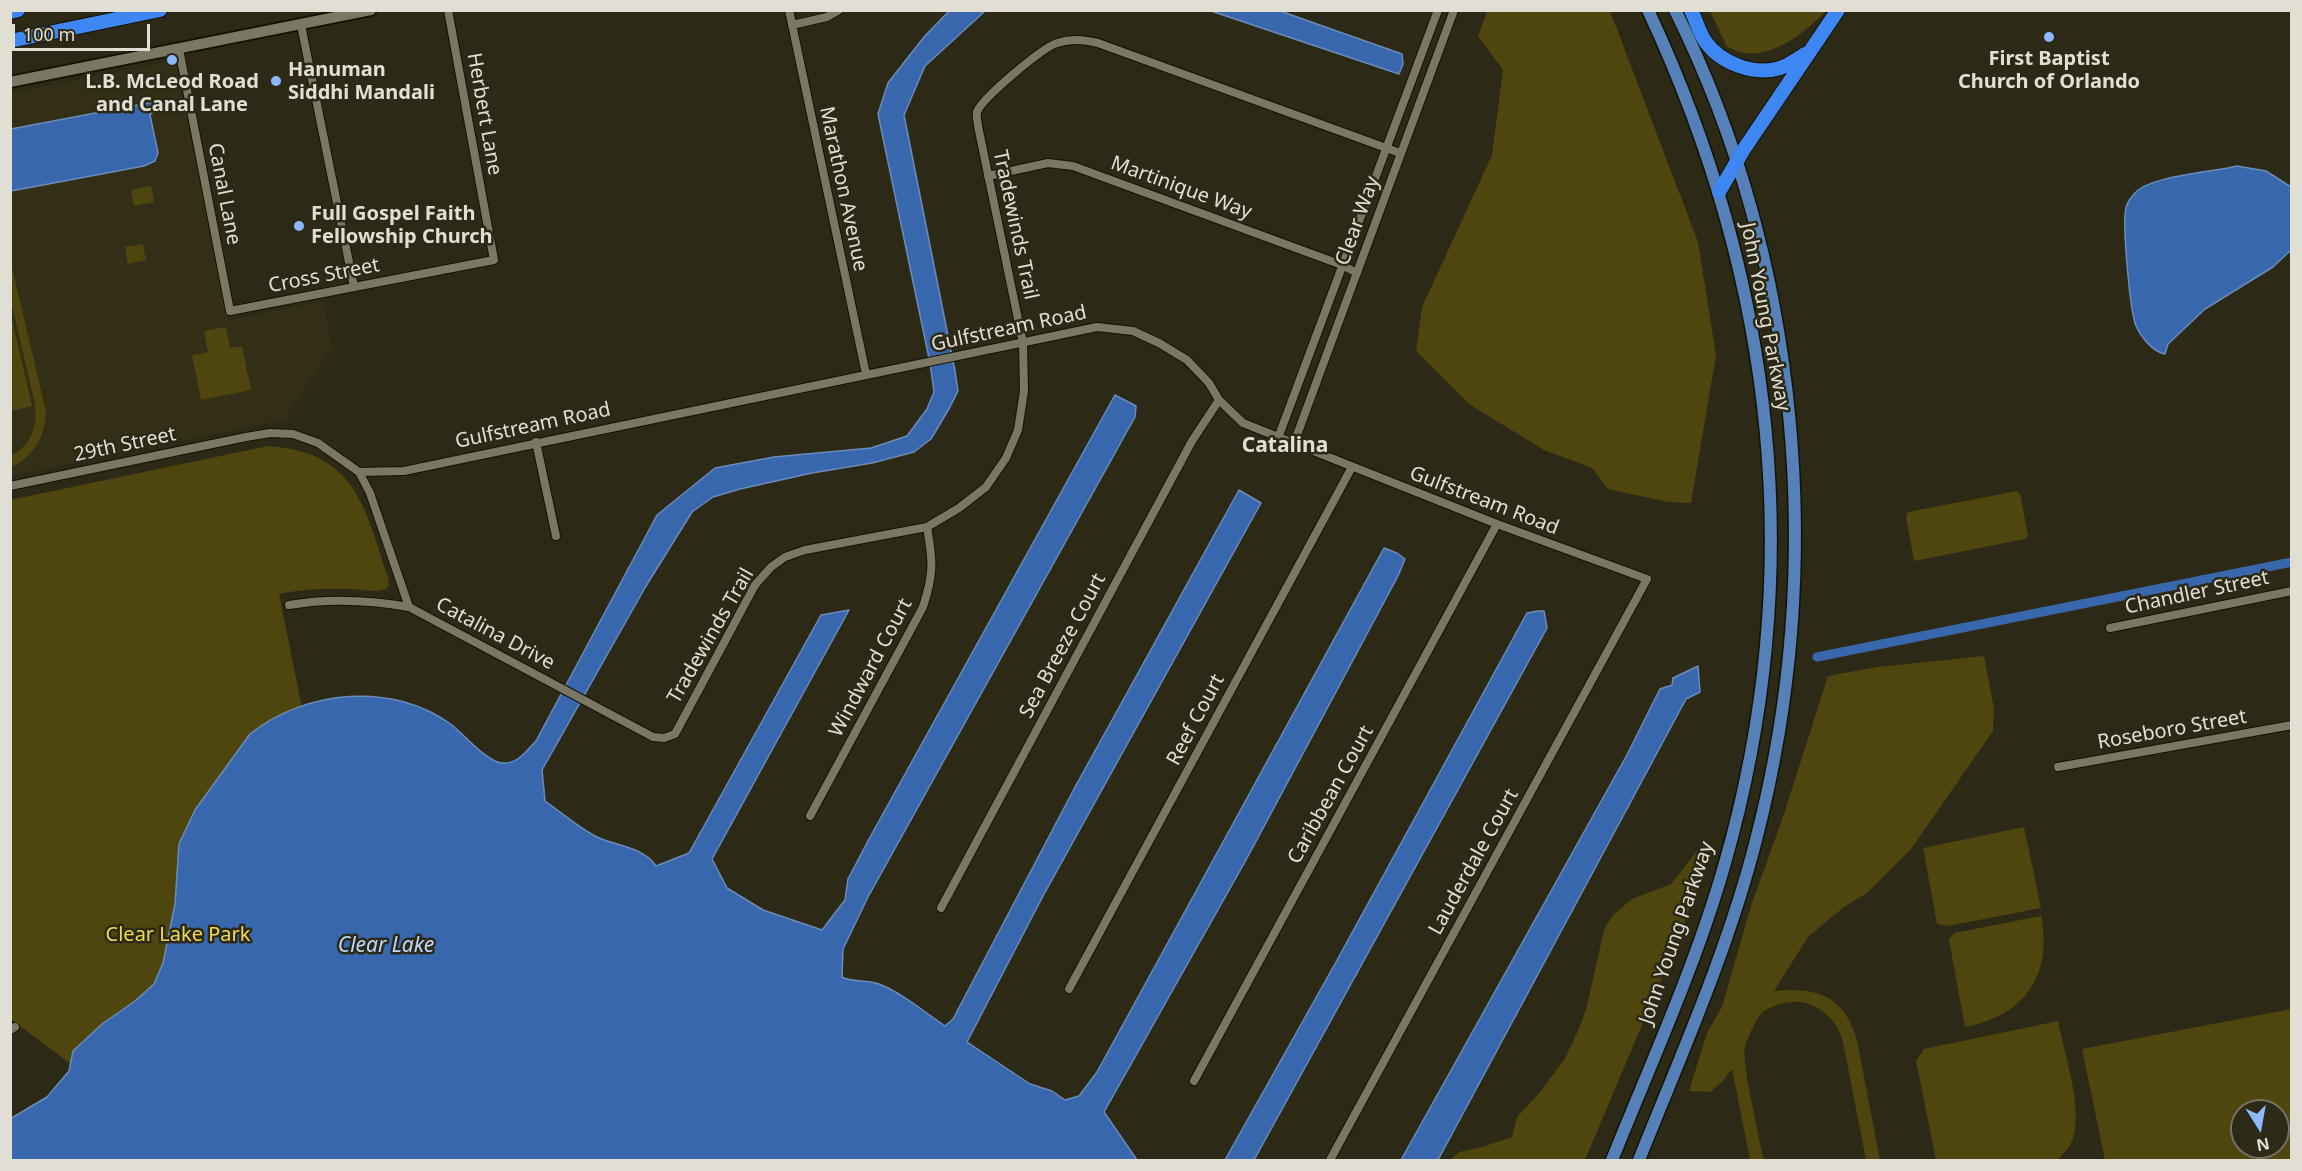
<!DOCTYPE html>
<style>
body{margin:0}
#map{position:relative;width:2302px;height:1171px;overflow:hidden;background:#2c2917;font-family:"Noto Sans",sans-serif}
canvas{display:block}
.frame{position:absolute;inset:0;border:12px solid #e1dfd4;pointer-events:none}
.north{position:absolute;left:2230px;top:1099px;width:60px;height:60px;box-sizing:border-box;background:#2c2917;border:2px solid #747263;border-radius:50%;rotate:169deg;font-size:16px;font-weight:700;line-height:24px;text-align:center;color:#e1dfd4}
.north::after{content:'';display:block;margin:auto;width:21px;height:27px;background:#8cb9fc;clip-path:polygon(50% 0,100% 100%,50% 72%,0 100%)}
.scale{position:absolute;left:12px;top:24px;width:138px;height:27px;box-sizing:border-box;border:3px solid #e1dfd4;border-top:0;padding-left:8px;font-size:18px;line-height:21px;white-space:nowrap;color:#e1dfd4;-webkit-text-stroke:4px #2c2917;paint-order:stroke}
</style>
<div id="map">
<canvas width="2302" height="1171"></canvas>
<div class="frame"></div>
<div class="north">N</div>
<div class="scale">100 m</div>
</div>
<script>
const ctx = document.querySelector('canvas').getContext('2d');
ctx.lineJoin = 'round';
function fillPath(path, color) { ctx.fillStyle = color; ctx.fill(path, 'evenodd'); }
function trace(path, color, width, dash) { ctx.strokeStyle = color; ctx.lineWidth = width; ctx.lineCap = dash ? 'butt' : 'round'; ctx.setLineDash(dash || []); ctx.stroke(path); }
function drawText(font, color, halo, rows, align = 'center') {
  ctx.font = font + ' "Noto Sans",sans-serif'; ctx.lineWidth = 5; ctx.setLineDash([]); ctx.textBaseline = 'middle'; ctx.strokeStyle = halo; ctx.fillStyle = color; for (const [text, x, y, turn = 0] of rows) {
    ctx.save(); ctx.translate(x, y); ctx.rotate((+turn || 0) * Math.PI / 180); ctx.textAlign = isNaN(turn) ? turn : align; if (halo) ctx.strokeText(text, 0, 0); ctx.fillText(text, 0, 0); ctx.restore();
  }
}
fillPath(new Path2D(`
 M 175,60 L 228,320 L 323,301 L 332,348 L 284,420 L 11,476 L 11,93 Z`), '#332f16');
fillPath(new Path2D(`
 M 1487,11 L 1610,11 L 1698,242 L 1716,355 L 1691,503 L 1668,502 L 1608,489 L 1592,468 L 1544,450 L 1469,404 L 1416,351 L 1422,307 L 1492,155 L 1503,70 L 1478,36 Z
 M 1710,11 L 1826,11 C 1807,31 1775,57 1745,53 C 1739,53 1733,49 1727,47 Z
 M 151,186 L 154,202 L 134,206 L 131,190 Z
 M 143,244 L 146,260 L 128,264 L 125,247 Z
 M 11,263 L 46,412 C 45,437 34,456 11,467 L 11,456 C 31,445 38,427 35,404 L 11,301 Z
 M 11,315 L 32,406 L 11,411 L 10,411 Z
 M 226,327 L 230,348 L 242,346 L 251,390 L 201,400 L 192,355 L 208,352 L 204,331 Z
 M 268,446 C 356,452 364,506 388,577 L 389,585 L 386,589 C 375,593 361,589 349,589 C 326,588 301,589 279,594 L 394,1160 L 96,1083 L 11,1019 L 10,500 Z
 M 2017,491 L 2020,494 L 2028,535 L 2025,539 L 1914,561 L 1906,517 L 1908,512 Z
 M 1984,656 L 1994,709 L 1993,731 L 1911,849 L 1867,893 L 1844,907 L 1808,937 L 1774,991 C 1816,987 1844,995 1857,1040 L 1880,1160 L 1866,1160 L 1843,1042 C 1836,1015 1810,995 1781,1004 C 1774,1006 1765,1009 1761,1014 C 1754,1023 1748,1037 1745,1047 C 1741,1059 1760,1142 1764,1160 L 1750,1160 L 1732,1069 L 1722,1082 L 1710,1092 L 1689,1091 L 1707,1033 L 1722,1007 L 1751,906 L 1782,820 L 1828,676 L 1877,667 Z
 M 2024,827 L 2041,908 L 1948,926 L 1937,924 L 1923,848 Z
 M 1709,850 L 1682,930 L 1585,1160 L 1450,1160 L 1459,1152 L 1482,1147 L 1512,1137 L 1517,1117 L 1541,1091 L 1565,1058 L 1577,1033 L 1586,1010 L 1604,930 L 1613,915 L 1632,899 L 1671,884 L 1696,852 Z
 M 2041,916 C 2053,976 2024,1016 1965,1027 L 1949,940 L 1954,933 Z
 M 2291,1009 L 2291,1160 L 2105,1160 L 2082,1049 ZM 2242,1111 L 2278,1111 L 2278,1147 L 2242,1147 Z
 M 2058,1021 C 2064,1052 2083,1108 2073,1138 C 2071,1146 2063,1154 2057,1160 L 1936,1160 L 1916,1061 L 1924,1049 Z`), '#4e450f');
const water = new Path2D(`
 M 949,11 L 985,11 L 925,66 L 904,115 L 955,371 L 958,391 L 950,407 L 931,439 L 914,452 L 872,463 L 812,473 L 740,489 L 713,497 L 692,512 L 646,586 L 542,770 L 545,801 C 562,813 579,828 597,837 C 616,846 644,847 656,866 L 689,853 L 821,615 L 849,610 L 712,859 L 727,888 L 763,910 L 822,930 L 845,900 L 848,879 L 869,839 L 1115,395 L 1136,406 L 1135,417 L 868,897 L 843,949 L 842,977 C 853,983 867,979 879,984 C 899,991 926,1013 945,1026 L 953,1019 L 1074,789 L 1239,490 L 1261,503 L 1043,896 L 967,1042 L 1030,1084 L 1052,1091 L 1065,1100 L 1079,1096 L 1097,1072 L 1384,548 L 1397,553 L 1405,559 L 1398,576 L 1246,860 L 1104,1112 L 1137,1160 L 11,1160 L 10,1119 L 47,1097 L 69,1071 L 73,1051 L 102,1024 L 135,1001 L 154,984 L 163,963 L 175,904 L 179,844 L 195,810 L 250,734 C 305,690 393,681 452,725 C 464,735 488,763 503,763 C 518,764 526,751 536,741 L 657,515 L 715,468 L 774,457 L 871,448 L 907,436 L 927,409 L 934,392 L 930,363 L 878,114 L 888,83 L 924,37 Z
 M 1211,11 L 1280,11 L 1402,54 L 1403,64 L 1399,74 Z
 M 153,102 L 154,110 L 150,115 L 158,153 L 155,161 L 144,166 L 11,191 L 11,129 Z
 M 2237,166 L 2266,171 L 2291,187 L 2291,250 L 2273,267 L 2205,309 L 2168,344 L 2165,354 C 2153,352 2141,337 2136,326 C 2130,311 2122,223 2126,208 C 2127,202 2131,197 2136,192 C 2151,176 2213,172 2237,166 Z
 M 1538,611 L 1544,611 L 1547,628 L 1254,1160 L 1225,1160 L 1336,962 L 1527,613 Z
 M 1698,666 L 1700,692 L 1686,699 L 1438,1160 L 1401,1160 L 1628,753 L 1660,689 L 1672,685 L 1673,678 Z`);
fillPath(water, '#3867ae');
trace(water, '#6b8bb9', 1.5);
trace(new Path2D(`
 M 1817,657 L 2292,562`), '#3867ae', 9);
const street = new Path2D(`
 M 789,10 L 866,374
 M 301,25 L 354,287
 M 792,25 L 827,17 L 839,10
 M 179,49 L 230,311 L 494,260 L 448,10
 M 988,176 L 1048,163 L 1073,166 L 1342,265 L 1357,273
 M 1278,438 L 1438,10
 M 536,442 L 556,536
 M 1294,443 L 1454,10
 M 359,472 L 404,471 L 1097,327 L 1133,331 L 1159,343 L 1187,360 L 1209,383 L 1219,400 L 1243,423 L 1497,524 L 1647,579 L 1330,1160
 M 10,486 L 246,437 L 270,433 L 293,434 L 318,443 L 359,472 L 370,493 L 409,607
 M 289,605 C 329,598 369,600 409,607 L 653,737 L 664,738 L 675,734 L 755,585 L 771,567 L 785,557 L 805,550 L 927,527 L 959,508 L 986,487 L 1006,458 L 1018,430 L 1024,391 L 1023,343 L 978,126 C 978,123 976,116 977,112 C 982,98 1042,48 1057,43 C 1072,38 1084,40 1098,43 L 1400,153
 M 2110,628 L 2292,591
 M 2058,767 L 2292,725
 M 810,816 L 923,607 C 934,573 933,562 927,527
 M 941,908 L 1192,441 L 1219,400
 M 1069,989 L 1352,467
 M 10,1030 L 15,1027
 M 1194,1081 L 1497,524`);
const secondary = new Path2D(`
 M 10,82 L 371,10`);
const primary = new Path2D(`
 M 1612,1160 C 1651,1063 1696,965 1725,863 C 1808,572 1776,284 1648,10
 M 1639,1160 C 1681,1055 1728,950 1756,840 C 1827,567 1801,264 1675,10`);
const highway = new Path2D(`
 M 1691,10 C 1696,20 1699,32 1705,41 C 1720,63 1754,76 1780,68 C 1789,65 1797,59 1805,54
 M 10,12 L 18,10
 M 10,41 L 160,10
 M 1719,192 L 1744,149 L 1838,10`);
trace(street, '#151203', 10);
trace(secondary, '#151203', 14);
trace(primary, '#151203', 15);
trace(highway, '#151203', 16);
trace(street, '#7a7762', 8);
trace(secondary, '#7a7762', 10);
trace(primary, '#5680b8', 12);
trace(highway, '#3e86f1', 14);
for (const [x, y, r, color] of [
 [2049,37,6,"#8cb9fc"],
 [172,60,6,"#8cb9fc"],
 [276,81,6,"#8cb9fc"],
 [299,226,6,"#8cb9fc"]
]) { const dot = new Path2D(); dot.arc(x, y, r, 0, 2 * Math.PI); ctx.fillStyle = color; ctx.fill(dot); trace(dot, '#2c2917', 2); }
drawText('bold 20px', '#e1dfd4', '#2c2917', [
 ["First Baptist",2049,59],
 ["Church of Orlando",2049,82],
 ["Hanuman",288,70,"left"],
 ["Siddhi Mandali",288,93,"left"],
 ["L.B. McLeod Road",172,82],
 ["and Canal Lane",172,105],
 ["Full Gospel Faith",311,214,"left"],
 ["Fellowship Church",311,237,"left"]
]);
drawText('20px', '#e1dfd4', '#2c2917', [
 ["Herbert Lane",484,114,80],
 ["Martinique Way",1181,188,20],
 ["Marathon Avenue",843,189,78],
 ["Canal Lane",224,194,79],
 ["Clear Way",1358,221,-70],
 ["Tradewinds Trail",1015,225,78],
 ["Cross Street",324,276,-11],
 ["John Young Parkway",1765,317,79],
 ["Gulfstream Road",1009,329,-12],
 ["Gulfstream Road",533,426,-12],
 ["29th Street",125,445,-12],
 ["Gulfstream Road",1484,501,21],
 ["Chandler Street",2197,593,-12],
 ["Catalina Drive",495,634,28],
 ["Tradewinds Trail",711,636,-60],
 ["Sea Breeze Court",1063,646,-62],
 ["Windward Court",871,668,-62],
 ["Reef Court",1196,720,-62],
 ["Roseboro Street",2172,730,-10],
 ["Caribbean Court",1331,795,-61],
 ["Lauderdale Court",1474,862,-61],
 ["John Young Parkway",1677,933,-71]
]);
drawText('20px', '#f1da52', '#2c2917', [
 ["Clear Lake Park",178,935]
]);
drawText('bold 21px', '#e1dfd4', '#2c2917', [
 ["Catalina",1285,446]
]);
drawText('italic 21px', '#bdd7fe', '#2c2917', [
 ["Clear Lake",386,946]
]);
</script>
